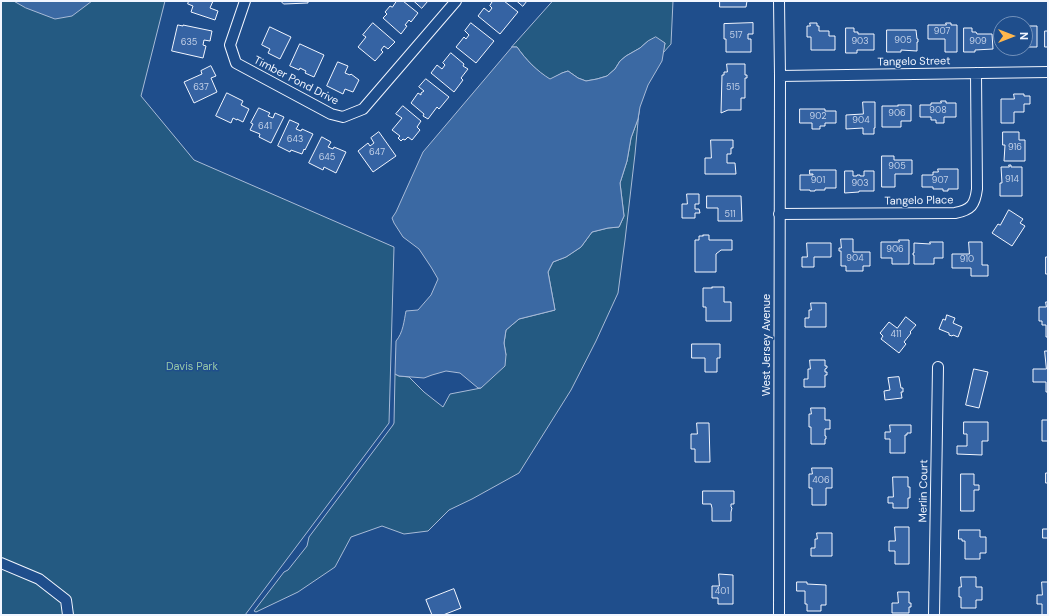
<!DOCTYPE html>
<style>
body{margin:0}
#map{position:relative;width:1049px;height:616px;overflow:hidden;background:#1f4e8c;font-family:"DM Sans",sans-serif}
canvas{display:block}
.frame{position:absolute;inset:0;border:2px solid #f2f6ff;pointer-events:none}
.north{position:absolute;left:993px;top:16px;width:40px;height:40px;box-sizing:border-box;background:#1f4e8c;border:1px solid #7391ba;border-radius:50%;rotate:90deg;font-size:11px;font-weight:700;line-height:16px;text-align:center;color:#f2f6ff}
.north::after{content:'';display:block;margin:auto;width:14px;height:18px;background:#ffb74d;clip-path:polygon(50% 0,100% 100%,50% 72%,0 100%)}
</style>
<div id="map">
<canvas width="1049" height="616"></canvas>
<div class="frame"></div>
<div class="north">N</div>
</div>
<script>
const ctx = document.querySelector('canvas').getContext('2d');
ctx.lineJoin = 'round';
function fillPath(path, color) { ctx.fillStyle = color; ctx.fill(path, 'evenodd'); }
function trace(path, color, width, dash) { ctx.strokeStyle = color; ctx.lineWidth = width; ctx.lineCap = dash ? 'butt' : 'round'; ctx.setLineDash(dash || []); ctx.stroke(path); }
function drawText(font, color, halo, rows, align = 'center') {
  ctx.font = font + ' "DM Sans",sans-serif'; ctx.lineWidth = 3; ctx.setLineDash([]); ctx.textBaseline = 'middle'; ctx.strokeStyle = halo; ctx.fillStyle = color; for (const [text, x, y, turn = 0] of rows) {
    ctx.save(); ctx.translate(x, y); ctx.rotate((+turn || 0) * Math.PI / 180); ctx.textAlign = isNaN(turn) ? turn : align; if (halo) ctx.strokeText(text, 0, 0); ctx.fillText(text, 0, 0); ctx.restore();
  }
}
const green = new Path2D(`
 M 1,1 L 165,1 L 141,96 L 194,160 L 394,247 L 389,423 L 245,615 L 1,615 Z
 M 553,1 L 673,1 L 671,44 L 663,53 L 665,43 L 648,41 L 640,48 L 626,56 L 620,61 L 615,69 L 607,76 L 597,79 L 586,81 L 578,78 L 568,71 L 562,73 L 550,80 C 537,71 526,60 517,47 L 512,47 Z
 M 639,111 L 635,154 L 625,240 L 618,293 L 596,341 L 571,390 L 519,473 L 472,499 L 449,510 L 428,531 L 404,534 L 382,526 L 351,537 L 335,567 L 298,592 L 256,612 L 254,611 L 284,572 L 288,570 L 307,546 L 309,537 L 393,425 L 394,423 L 395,374 L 399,376 L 409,377 L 424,392 L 443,407 L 450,394 L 481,388 L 506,355 L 504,343 L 506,330 L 519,319 L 555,310 L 548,272 L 553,262 L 566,257 L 581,247 L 592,232 L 608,228 L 619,227 L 624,216 L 620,183 L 627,161 L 631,138 L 638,119 Z`);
fillPath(green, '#245a82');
trace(green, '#a8bbd7', 1);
const water = new Path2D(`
 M 14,1 L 92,1 L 72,16 L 55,19 L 26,8 Z
 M 656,37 L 665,43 L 662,61 L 648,85 L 640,107 L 638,119 L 631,138 L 627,161 L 620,183 L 624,216 L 619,227 L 608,228 L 592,232 L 581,247 L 566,257 L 553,262 L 548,272 L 555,310 L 519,319 L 506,330 L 504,343 L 506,355 L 505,366 L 481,388 L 478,388 L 460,373 L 446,371 L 432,375 L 424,378 L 399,376 L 395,374 L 396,341 C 403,333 404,321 406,311 L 418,310 L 431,295 L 438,279 L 431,267 L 419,249 L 403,237 L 394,223 L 392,218 L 396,212 L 423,152 L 512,47 L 517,47 C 526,60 537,71 550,79 L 562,73 L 568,71 L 578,78 L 586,81 L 597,79 L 607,76 L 615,69 L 620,61 L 626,56 L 640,48 L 648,41 Z`);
fillPath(water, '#3b69a3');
trace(water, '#a8bbd7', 1);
const building = new Path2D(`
 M 189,1 L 213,1 L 210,8 L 218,11 L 215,20 L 191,12 L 193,6 L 188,4 Z
 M 281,1 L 308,1 L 308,3 L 284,4 Z
 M 397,1 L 403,1 L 418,13 L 411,22 L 409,20 L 405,25 L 407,26 L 401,34 L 383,18 L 387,14 L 385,12 L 390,6 L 392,7 Z
 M 414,1 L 428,1 L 422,8 Z
 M 493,1 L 504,1 L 518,12 L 500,34 L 478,16 L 484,8 L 489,12 L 492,8 L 490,6 Z
 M 517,1 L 527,1 L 523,6 Z
 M 720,1 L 747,1 L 746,7 L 720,7 Z
 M 1008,20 L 1017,20 L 1017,24 L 1008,24 Z
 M 373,23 L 395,42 L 388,49 L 384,46 L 381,50 L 383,52 L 375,61 L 358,47 L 366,37 L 363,35 Z
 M 471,23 L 494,41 L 476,63 L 456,47 L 464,37 L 466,39 L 469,35 L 465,31 Z
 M 753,23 L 753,34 L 748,34 L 748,39 L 751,39 L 751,52 L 726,52 L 726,39 L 724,39 L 724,24 Z
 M 810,23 L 817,23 L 817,26 L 819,26 L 819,31 L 829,31 L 829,36 L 835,36 L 835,50 L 811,50 L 811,37 L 807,37 L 807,26 L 810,26 Z
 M 946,23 L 951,23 L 951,25 L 957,25 L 957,52 L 945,52 L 945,39 L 928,39 L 928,25 L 946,25 Z
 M 178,25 L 183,26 L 183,25 L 212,31 L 210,41 L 204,40 L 203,45 L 206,46 L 203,58 L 172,51 Z
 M 1025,26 L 1037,26 L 1037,47 L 1025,47 Z
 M 270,27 L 291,37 L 280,59 L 268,53 L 270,49 L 262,45 Z
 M 846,28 L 854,28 L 854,32 L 858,32 L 858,34 L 874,34 L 874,50 L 857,50 L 857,53 L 846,53 Z
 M 964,28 L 972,28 L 972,32 L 976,32 L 977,34 L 992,34 L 993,49 L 975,50 L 975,52 L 964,52 Z
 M 887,30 L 916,30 L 917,39 L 918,39 L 918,42 L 917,42 L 917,51 L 901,50 L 901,52 L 887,52 Z
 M 1045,31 L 1048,31 L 1048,47 L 1045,47 Z
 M 300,44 L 324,55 L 314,77 L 305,73 L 306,71 L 300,68 L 299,70 L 290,66 Z
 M 451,53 L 464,64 L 463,66 L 468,69 L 461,78 L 463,80 L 454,92 L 431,73 L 437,65 L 442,69 L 445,65 L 443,63 Z
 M 338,62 L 348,66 L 345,73 L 350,75 L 351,74 L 359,80 L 353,92 L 345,89 L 343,94 L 327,86 Z
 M 727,64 L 745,64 L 745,75 L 747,75 L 747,78 L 745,78 L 745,98 L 741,98 L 741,110 L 728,110 L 721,113 L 722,75 L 724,75 L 724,72 L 727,72 Z
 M 211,66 L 216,76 L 211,78 L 217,92 L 194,103 L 184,82 L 202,74 L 201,71 Z
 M 426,79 L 449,97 L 439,109 L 437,107 L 428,119 L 423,116 L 424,114 L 411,103 L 418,93 L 421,95 L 421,93 L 424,91 L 419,87 Z
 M 227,93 L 243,101 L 241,105 L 249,109 L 243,122 L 237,119 L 237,120 L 233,118 L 231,123 L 216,116 Z
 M 1014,94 L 1024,94 L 1024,96 L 1030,96 L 1030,104 L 1024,104 L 1024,112 L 1014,112 L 1014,123 L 1001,123 L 1001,99 L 1014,99 Z
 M 941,101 L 946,101 L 946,103 L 956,103 L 956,117 L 944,117 L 944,123 L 936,123 L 936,120 L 931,120 L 931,117 L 920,117 L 920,105 L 931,105 L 931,103 L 941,103 Z
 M 863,102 L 875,102 L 875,128 L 874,128 L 874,134 L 863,134 L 863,128 L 846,129 L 846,115 L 863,114 Z
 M 898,105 L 911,105 L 911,121 L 901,121 L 901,127 L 882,127 L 882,106 L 898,106 Z
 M 403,106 L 421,121 L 417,127 L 420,130 L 412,140 L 408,137 L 405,140 L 403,139 L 401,141 L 398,138 L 400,136 L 392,130 L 402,118 L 396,114 Z
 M 259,108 L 270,113 L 268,116 L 273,118 L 275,113 L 284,117 L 271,143 L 259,137 L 260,134 L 250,130 L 253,124 L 251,123 Z
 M 800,109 L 825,109 L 825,111 L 836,111 L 836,123 L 825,123 L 825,126 L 820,126 L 820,129 L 812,129 L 812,123 L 800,123 Z
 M 290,120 L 299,124 L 296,129 L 301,131 L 302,129 L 313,134 L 305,150 L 304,149 L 302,154 L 291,150 L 290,152 L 278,146 Z
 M 379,132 L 396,156 L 373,172 L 358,151 L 368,143 L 370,146 L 374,143 L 371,138 Z
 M 1003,132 L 1019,132 L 1019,140 L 1025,140 L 1025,161 L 1004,161 L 1005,145 L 1003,145 Z
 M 322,137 L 331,142 L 328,147 L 333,149 L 334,147 L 346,152 L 336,173 L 324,167 L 323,170 L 309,163 Z
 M 711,140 L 733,140 L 733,148 L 731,148 L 731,154 L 727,154 L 727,163 L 735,163 L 736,174 L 705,174 L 705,158 L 711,158 Z
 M 882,156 L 894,156 L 894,160 L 912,160 L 912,174 L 895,174 L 895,187 L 882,187 Z
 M 1009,165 L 1011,165 L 1011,167 L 1022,167 L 1022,196 L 1000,196 L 1000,183 L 1002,183 L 1001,167 L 1009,167 Z
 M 938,169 L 958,169 L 958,189 L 948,189 L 948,191 L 943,191 L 943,189 L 933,189 L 933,187 L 922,187 L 922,175 L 933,175 L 933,172 L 938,172 Z
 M 810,170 L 836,170 L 836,188 L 825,188 L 825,190 L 815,190 L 815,191 L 810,191 L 810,190 L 800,190 L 800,175 L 813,175 L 813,174 L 810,174 Z
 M 845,171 L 853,171 L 853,176 L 857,176 L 857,175 L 860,175 L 860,176 L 864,176 L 864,171 L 874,171 L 874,191 L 859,191 L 859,192 L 845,193 Z
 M 687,194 L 699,194 L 699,204 L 695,204 L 695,209 L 699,209 L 700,213 L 695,213 L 695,218 L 682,218 L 682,204 L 687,204 Z
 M 707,196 L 741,196 L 742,221 L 718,221 L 718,208 L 707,208 Z
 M 1009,210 L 1023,219 L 1020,223 L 1025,226 L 1012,246 L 992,233 L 998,224 L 1000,225 Z
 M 703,235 L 709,235 L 709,240 L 732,240 L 732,250 L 721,250 L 716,254 L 716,272 L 695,272 L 695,240 L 699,240 L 699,236 L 703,236 Z
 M 841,239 L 853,239 L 853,252 L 870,252 L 870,266 L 863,266 L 863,271 L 846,271 L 846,266 L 841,266 L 841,251 L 839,251 L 839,248 L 841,248 Z
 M 899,240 L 909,240 L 909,264 L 892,264 L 892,258 L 881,258 L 881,242 L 899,242 Z
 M 930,242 L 943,242 L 943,258 L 934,258 L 934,264 L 914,264 L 914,255 L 913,255 L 913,253 L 914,253 L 914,243 L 930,244 Z
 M 969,242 L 982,242 L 982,265 L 988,265 L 988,276 L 971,276 L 971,268 L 952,268 L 952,254 L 969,254 Z
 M 807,243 L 831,243 L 831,257 L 814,257 L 814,267 L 802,267 L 802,257 L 807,257 Z
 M 1046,257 L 1048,257 L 1048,274 L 1046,274 Z
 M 712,287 L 724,287 L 724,302 L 731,302 L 731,321 L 706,321 L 706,307 L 703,307 L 703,288 L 712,288 Z
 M 1046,302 L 1048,302 L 1048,337 L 1046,337 L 1046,325 L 1042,325 L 1042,321 L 1039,321 L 1039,307 L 1046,307 Z
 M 811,303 L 826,303 L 826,327 L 805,327 L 805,318 L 809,318 L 809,310 L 811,310 Z
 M 947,315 L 955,318 L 953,323 L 962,327 L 958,337 L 953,335 L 952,336 L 949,335 L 949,333 L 939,329 L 943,319 L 945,320 Z
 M 906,317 L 916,325 L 910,332 L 911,333 L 904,342 L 906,344 L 899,353 L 881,339 L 883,336 L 880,333 L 889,322 L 897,328 Z
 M 692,344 L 720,344 L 720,358 L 717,358 L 717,372 L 705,372 L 705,358 L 692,358 Z
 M 1045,351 L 1048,351 L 1048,392 L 1046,392 L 1046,382 L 1033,382 L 1033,369 L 1046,369 Z
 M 810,360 L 825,360 L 825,366 L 827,366 L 827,368 L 825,369 L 825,372 L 827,372 L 827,375 L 825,375 L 825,387 L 804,387 L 804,379 L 808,379 L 808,369 L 810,369 Z
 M 974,369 L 988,372 L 979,408 L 966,405 Z
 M 899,377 L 901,388 L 903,388 L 903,392 L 901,392 L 902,398 L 885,400 L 884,391 L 890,390 L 888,378 Z
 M 1048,406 L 1048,441 L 1042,441 L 1042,420 L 1048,420 Z
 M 811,408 L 825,408 L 825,420 L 830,420 L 830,429 L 825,429 L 825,436 L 826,436 L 826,439 L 825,439 L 825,444 L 811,444 L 811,427 L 809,427 L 809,414 L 811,414 Z
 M 964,422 L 988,422 L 988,441 L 982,441 L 982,455 L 957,454 L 957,446 L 967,446 L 967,434 L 964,434 Z
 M 697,423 L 709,423 L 710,462 L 695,462 L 695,449 L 691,449 L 691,434 L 697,434 Z
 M 890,425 L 911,425 L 911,433 L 907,433 L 907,435 L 905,435 L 905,453 L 890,453 L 890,439 L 885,439 L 885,432 L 890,432 Z
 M 812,468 L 832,468 L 832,488 L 826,488 L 826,505 L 812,505 L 812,488 L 809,488 L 809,474 L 812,474 Z
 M 1046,473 L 1048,473 L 1048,483 L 1046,483 Z
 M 961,474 L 974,474 L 974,485 L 979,485 L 979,490 L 974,490 L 974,511 L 961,511 Z
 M 893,477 L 908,477 L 908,487 L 910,487 L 910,498 L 908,498 L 908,508 L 893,508 L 893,503 L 888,503 L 888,497 L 893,497 Z
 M 703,491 L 734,491 L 734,504 L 731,504 L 731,507 L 732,508 L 731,512 L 731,521 L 712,521 L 712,508 L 711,504 L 703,504 Z
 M 895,527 L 909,527 L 909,564 L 895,564 L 895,551 L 889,551 L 889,541 L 895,541 Z
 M 1043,529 L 1048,529 L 1048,538 L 1043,538 Z
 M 959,530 L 980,530 L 980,537 L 986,537 L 986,553 L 980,553 L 980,559 L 965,559 L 965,541 L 962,541 L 962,539 L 959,539 Z
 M 817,533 L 832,533 L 832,556 L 811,556 L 811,548 L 815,548 L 815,539 L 817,539 Z
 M 719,574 L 733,575 L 733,604 L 718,604 L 718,598 L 712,598 L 712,586 L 719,586 Z
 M 961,577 L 976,577 L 976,587 L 982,587 L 982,600 L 976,600 L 976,608 L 961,608 L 961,597 L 959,597 L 959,587 L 961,587 Z
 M 797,582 L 807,582 L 807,584 L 826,585 L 826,605 L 821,605 L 821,611 L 807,611 L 807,604 L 805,604 L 805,591 L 797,591 Z
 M 1042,582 L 1048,582 L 1048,615 L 1042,615 L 1042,604 L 1037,604 L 1037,595 L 1042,595 Z
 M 454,589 L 461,608 L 443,615 L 432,615 L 426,600 Z
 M 898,592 L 909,592 L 909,603 L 911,603 L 911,607 L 909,607 L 909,613 L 892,613 L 892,603 L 898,603 Z`);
fillPath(building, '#3563a3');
trace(building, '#f2f6ff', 1);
const street = new Path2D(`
 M 245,1 L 230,45 L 236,63 L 331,114 L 343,117 L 363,109 L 456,1
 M 779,1 L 780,76 L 779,615
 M 780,76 L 1048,72
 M 779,214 L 955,213 C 971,210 975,205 977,189 L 976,73
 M 1,563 L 39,579 L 66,600 L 68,615
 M 934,615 L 938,367`);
trace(street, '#f2f6ff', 12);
trace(street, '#1f4e8c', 10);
drawText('9px', '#c3d1e8', null, [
 ["907",942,32],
 ["517",736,36],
 ["905",903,41],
 ["903",860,42],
 ["909",978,42],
 ["635",189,43],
 ["637",201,88],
 ["515",733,88],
 ["908",938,111],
 ["906",897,114],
 ["902",818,117],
 ["904",861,121],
 ["641",265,127],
 ["643",295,140],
 ["916",1015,148],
 ["647",377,153],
 ["645",327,158],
 ["905",897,167],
 ["914",1012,180],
 ["901",818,181],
 ["907",940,181],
 ["903",860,184],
 ["511",730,215],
 ["906",895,250],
 ["904",855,259],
 ["910",967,260],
 ["411",896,335],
 ["406",821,481],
 ["401",722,592]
]);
drawText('11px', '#f2f6ff', '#1f4e8c', [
 ["Tangelo Street",914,62,-1],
 ["Timber Pond Drive",296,81,27],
 ["Tangelo Place",919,201,-1],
 ["West Jersey Avenue",767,345,-90],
 ["Merlin Court",924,491,-89]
]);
drawText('11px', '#97c8a6', '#1f4e8c', [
 ["Davis Park",192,367]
]);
</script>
